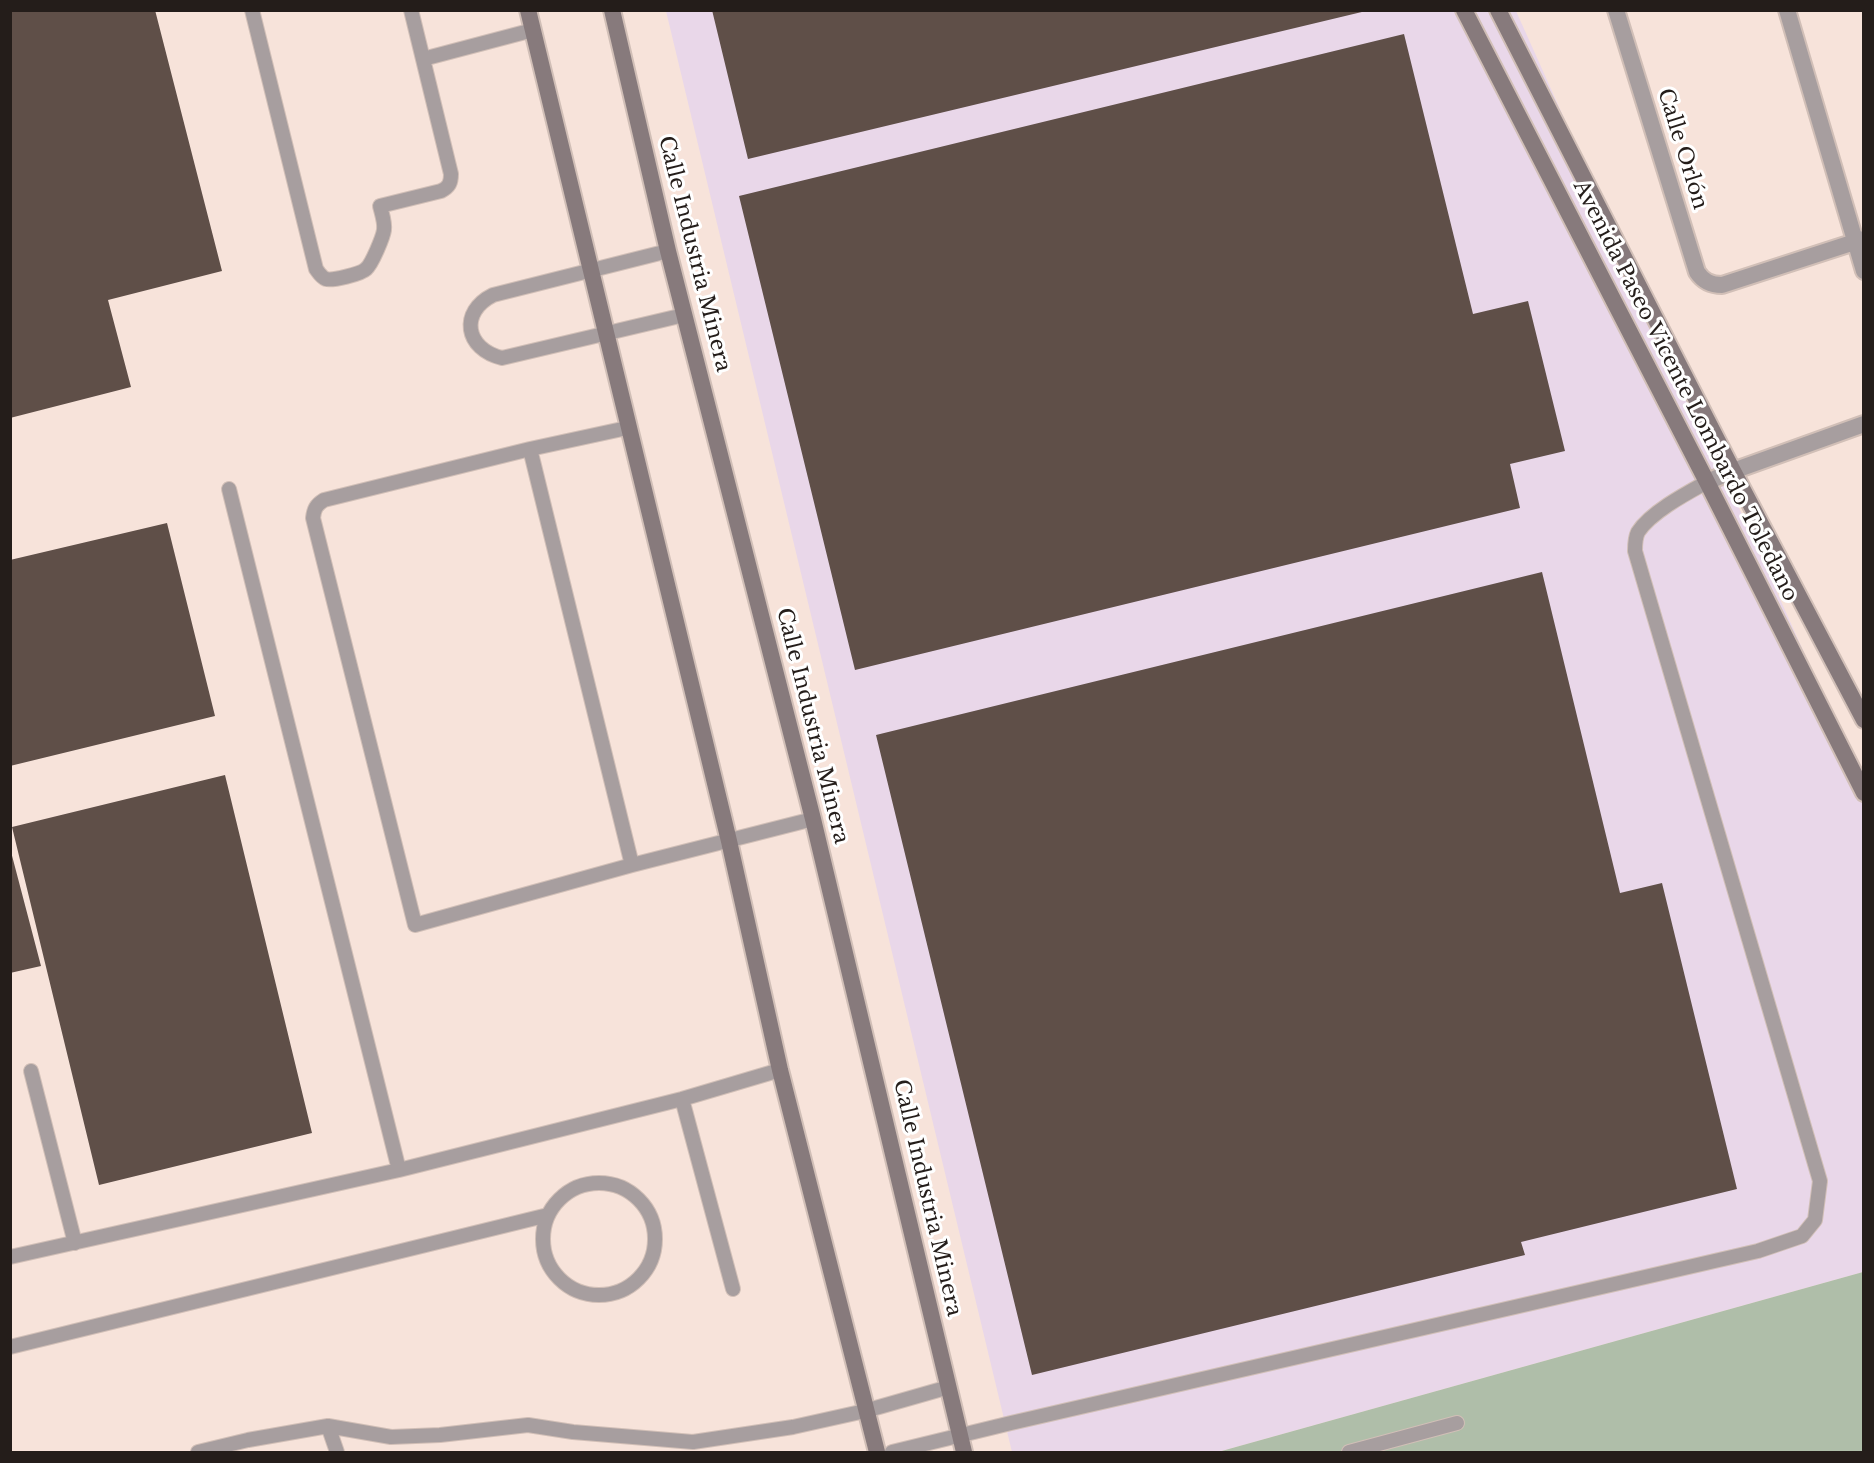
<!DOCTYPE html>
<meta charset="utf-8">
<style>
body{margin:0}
#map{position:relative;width:1874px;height:1463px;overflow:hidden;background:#f7e3da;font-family:"Libre Baskerville",serif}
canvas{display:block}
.frame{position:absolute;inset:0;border:12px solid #241d1a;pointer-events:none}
</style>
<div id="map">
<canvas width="1874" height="1463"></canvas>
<div class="frame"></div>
</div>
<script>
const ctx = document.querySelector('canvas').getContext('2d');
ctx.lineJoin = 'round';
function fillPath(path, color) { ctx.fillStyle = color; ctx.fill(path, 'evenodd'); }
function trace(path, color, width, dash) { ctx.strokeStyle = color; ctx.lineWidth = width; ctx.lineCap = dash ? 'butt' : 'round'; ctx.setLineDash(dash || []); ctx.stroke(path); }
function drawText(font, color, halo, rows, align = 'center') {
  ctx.font = font + ' "Libre Baskerville",serif'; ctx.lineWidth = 6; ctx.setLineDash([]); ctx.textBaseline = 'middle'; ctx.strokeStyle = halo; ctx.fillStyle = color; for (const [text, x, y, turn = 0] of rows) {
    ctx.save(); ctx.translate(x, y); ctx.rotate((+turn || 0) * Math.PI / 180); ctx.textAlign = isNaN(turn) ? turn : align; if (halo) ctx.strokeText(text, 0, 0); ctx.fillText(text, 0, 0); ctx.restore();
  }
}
fillPath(new Path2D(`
 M 666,11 L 1516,11 L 1863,784 L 1863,1272 L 1218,1452 L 1012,1452 Z`), '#e9d7e9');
fillPath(new Path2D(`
 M 1863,1272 L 1863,1452 L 1218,1452 Z`), '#afbea9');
fillPath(new Path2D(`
 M 10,10 L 155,10 L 222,271 L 108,300 L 131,387 L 10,418 Z
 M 712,10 L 1366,10 L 1366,11 L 748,159 Z
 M 1404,34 L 1473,314 L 1528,301 L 1565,451 L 1510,464 L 1520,508 L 855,670 L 739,196 Z
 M 167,523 L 215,716 L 10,766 L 10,560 Z
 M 1542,572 L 1620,893 L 1662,883 L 1737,1189 L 1521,1242 L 1525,1255 L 1032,1375 L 876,735 Z
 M 225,775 L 312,1133 L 99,1185 L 12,827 Z
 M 10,848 L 41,966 L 10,973 Z`), '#5f4f48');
const service = new Path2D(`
 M 252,10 L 316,269 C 319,273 321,277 326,279 C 332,281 361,274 366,269 C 372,264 383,237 384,230 C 385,222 382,214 380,206 L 441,191 C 449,187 451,183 451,174 L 411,10
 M 423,59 L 533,30
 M 668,251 L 493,295 C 459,312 465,349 502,358 L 684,315
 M 627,428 L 530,449 L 324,500 C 316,505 314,509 313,518 L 415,925 L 632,865 L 813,819
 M 530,449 L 632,865
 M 31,1071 L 75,1243
 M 682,1099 L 733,1289
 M 399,1170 L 682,1099 L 780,1070
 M543 1239a56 56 0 1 1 112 0a56 56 0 1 1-112 0Z
 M 10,1257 L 399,1170 L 229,489
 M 10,1347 L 548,1215
 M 328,1426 L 337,1452
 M 198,1452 L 248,1440 L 328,1426 L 391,1437 L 440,1435 L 528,1425 L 573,1432 L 693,1442 L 793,1427 L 865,1411 L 949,1387
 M 892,1452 L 1011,1423 L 1758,1251 L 1802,1236 L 1815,1220 L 1820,1181 L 1635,551 C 1635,544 1635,538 1638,532 C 1651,512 1687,493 1707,482
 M 1349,1452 L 1457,1423`);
const minor = new Path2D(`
 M 1616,10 L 1697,272 C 1703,281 1710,285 1722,285 L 1864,239
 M 1787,10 L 1864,271
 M 1707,482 L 1733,471 L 1864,424`);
const secondary = new Path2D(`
 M 528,10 L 729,841 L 780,1070 L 877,1452
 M 612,10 L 668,251 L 813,819 L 964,1452
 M 1464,10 L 1707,482 L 1864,793
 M 1498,10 L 1733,471 L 1864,720`);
trace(service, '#d1bfb7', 16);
trace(minor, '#d1bfb7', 20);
trace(secondary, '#d1bfb7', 20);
trace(service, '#a79e9f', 14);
trace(minor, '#a79e9f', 16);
trace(secondary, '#877a7c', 16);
drawText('21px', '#241d1a', '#fff', [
 ["Calle Orlón",1682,149,73],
 ["Calle Industria Minera",694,254,76],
 ["Avenida Paseo Vicente Lombardo Toledano",1685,391,63],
 ["Calle Industria Minera",812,726,76],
 ["Calle Industria Minera",927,1198,77]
]);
</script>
